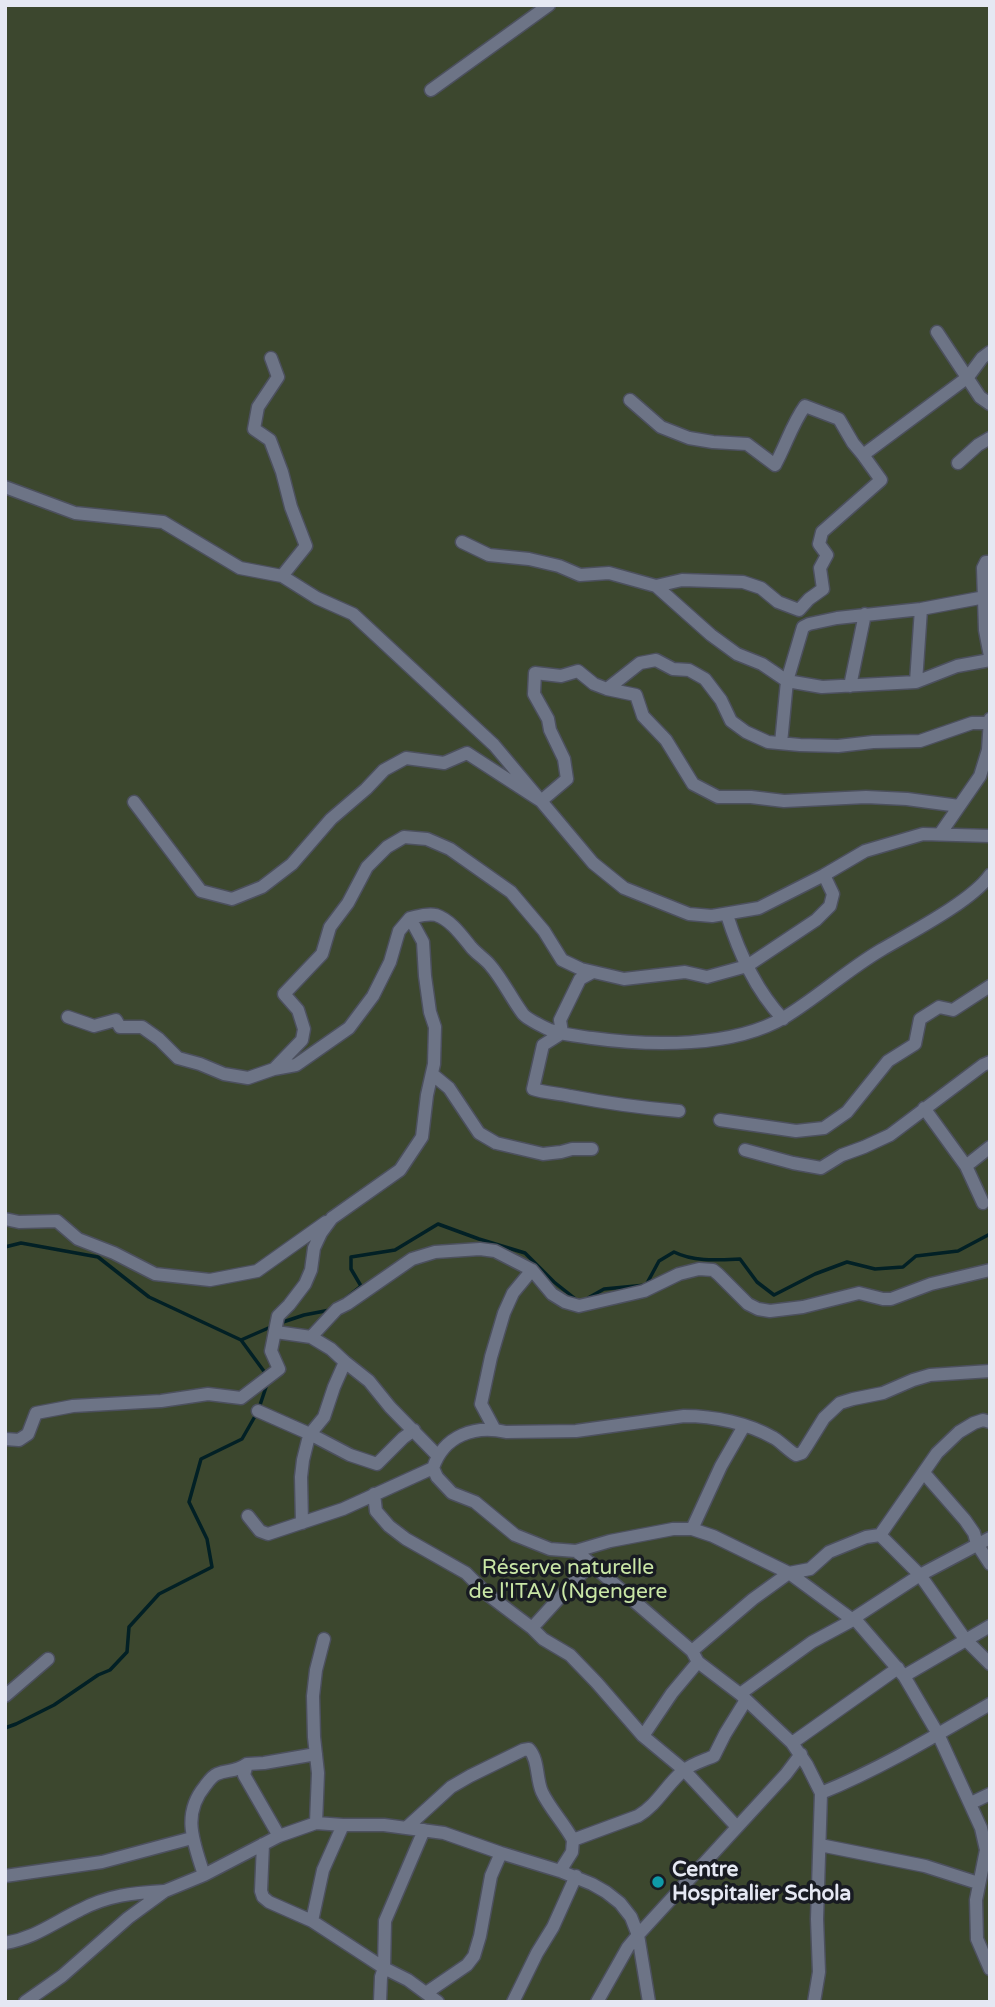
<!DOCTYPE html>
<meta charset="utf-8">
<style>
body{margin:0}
#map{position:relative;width:995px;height:2007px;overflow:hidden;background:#2d3342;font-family:"Varela Round",sans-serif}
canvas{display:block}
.frame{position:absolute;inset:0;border:7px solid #e5e8f3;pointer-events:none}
</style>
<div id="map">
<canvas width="995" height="2007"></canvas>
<div class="frame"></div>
</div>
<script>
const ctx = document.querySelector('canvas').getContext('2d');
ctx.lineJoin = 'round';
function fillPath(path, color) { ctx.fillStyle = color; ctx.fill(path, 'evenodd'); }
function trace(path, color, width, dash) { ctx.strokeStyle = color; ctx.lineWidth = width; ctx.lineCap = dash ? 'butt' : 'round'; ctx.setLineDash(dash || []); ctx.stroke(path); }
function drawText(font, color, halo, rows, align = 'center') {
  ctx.font = font + ' "Varela Round",sans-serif'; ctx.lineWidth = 7; ctx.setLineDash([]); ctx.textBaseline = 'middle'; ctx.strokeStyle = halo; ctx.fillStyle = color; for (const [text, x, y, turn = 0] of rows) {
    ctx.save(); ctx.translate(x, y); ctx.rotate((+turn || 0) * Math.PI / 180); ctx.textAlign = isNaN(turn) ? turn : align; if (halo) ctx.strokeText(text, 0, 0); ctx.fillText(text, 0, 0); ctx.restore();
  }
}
fillPath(new Path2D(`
 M 5,5 L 990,5 L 990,2002 L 5,2002 Z`), '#3c472e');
trace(new Path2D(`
 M 5,1247 L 21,1243 L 98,1257 L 149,1297 L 241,1340 L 266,1374
 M 588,1298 L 604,1289 L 646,1285 L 659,1261 L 674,1252 C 694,1262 718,1260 740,1259 L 757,1282 L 774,1295 L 815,1274 L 847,1262 L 875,1269 L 903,1267 L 916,1256 L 958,1251 L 990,1234
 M 342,1301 L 361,1286 L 351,1269 L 351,1257 L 395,1250 L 438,1224 L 479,1239 L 525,1253 L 554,1282 L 578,1301
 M 280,1323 L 304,1315 L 330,1310
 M 241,1340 L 273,1326
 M 5,1728 L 16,1724 L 54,1705 L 98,1675 L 110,1670 L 127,1652 L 129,1627 L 159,1594 L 212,1567 L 207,1539 L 189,1502 L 201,1459 L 242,1439 L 258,1411 L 267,1384`), '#022025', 3.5);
const minor = new Path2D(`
 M 431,90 L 549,5
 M 937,332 L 980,397 L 990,404
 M 271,358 L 278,377 L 258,407 L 254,429 L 270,440 L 282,472 L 291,507 L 306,546 L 282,576
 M 630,400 L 661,427 L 689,438 L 713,442 L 747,444 L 775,465 C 786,445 792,424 805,406 L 839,419 L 853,443 L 863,455 L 968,377 L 982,358 L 990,352
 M 958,463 L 978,445 L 990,438
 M 5,487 L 75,513 L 163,522 L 240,568 L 282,576 L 317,598 L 353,614 L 494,745 L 593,863 L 624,888 L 689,914 L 712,916 L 759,908 L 824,875
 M 462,542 L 489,555 L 529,559 L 559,566 L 580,575 L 609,573 L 656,586 L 711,635 L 737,654 L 762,664 L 787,681 L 822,687 L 916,682 L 957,666 L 990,660
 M 990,562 L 986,562 L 983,568 L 985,630 L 990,656
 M 656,586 L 682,580 L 743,582 L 761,588 L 778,602 L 799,610 L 809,599 L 823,589 L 820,568 L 827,555 L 819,544 L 822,532 L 881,480 L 863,455
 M 916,682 L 921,609
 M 850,686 L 865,614
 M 607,689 L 636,695 L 643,716 L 666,740 L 693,784 L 718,797 L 751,797 L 784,801 L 866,797 L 907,799 L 959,806
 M 781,743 L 787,681 L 803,627 L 809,624 L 837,618 L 921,609 L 985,597
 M 134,802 L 201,891 L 232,899 L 262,887 L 292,864 L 331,819 L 366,789 L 384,770 L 406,758 L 444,763 L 467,753 L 541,801 L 567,779 L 564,759 L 550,730 L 548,719 L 534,694 L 535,673 L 561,676 L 578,671 L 594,684 L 607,689 L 640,663 L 656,660 L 673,669 L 689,670 L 705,679 L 721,700 L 731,721 L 746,732 L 768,742 L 800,745 L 838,746 L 873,742 L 920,741 L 972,723 L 990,723
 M 940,834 L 980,776 L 988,750 L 990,719
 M 727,915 C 739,953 755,989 783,1019
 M 593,972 L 580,979 L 560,1020 L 562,1033 L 543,1045 L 533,1089 C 545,1093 557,1093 570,1096 C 606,1103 642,1108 679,1111
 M 68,1017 L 94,1026 L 116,1020 L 120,1027 L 142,1027 L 159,1039 L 178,1058 L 200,1064 L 224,1074 L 248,1078 L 274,1069 L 302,1040 L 304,1029 L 298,1010 L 284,994 L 322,954 L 330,927 L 348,903 L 367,867 L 387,847 L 404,837 L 427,839 L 450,849 L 511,892 L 544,931 L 562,960 L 581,969 L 624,979 L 685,972 L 707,977 L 747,966 L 816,920 L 830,906 L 833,894 L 824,875 L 865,851 L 923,834 L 990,836
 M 274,1069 L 296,1065 L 349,1028 L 373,996 L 390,962 L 399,931 L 410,918
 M 432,1074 L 449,1088 L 479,1133 L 496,1143 L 543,1154 L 561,1152 L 572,1149 L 592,1149
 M 924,1108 L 966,1166 L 983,1203
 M 720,1120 L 796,1131 L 824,1128 L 847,1112 L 888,1061 L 915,1044 L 920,1019 L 939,1007 L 953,1010 L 990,986
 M 745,1150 L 793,1163 L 821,1168 L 842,1155 L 864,1147 L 890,1135 L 983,1065 L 990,1062
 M 966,1166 L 990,1147
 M 5,1219 L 19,1222 L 57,1221 L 78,1239 L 114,1253 L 155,1274 L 210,1280 L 257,1271 L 326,1222
 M 276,1332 L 311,1337 L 331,1349 L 345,1362 L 369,1381 L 390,1407 L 437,1455
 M 311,1337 L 337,1309 L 347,1304 L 412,1259 L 435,1252 L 480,1249 L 495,1251 L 532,1270 L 552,1294 L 565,1302 L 579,1306 L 644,1291 L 679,1274 L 699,1269 L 713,1270 L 718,1274 L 748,1304 L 758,1309 L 770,1311 L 803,1307 L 859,1293 L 883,1299 L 891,1299 L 931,1284 L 990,1270
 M 258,1411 L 310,1434 L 350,1455 L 377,1464 L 403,1438 L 414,1430
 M 495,1430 L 481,1404 L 491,1357 L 504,1313 L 513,1293 L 532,1270
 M 5,1439 L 19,1440 L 28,1434 L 36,1413 L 73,1406 L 161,1401 L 208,1394 L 241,1398 L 279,1369 L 271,1351 L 278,1316 L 289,1305 L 305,1284 L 311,1270 L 314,1248 L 321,1233 L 332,1218 L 400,1170 L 422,1137 L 427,1095 L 434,1064 L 435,1027 L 430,1012 L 425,976 L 423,942 L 410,918 C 419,916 427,913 436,915 C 451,920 462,936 471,947 C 477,954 485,959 490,965 C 503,980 511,998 523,1014 C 528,1020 542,1026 550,1030 C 564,1035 578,1036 592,1038 C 650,1046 733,1048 785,1017 C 818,997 847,970 881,950 C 910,933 972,901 990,875
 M 924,1473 L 965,1520 L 974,1533 L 977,1544 L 990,1564
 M 374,1494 L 376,1511 L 389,1526 L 406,1539 L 466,1573 L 487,1594 L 532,1628 L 543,1639 L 570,1655 L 597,1683 L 643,1736 L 684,1770 L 737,1827
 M 248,1516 L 260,1531 L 268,1534 L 343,1509 L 433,1468
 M 302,1523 L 301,1477 L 303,1460 L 308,1440 L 310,1434 L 324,1417 L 334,1387 L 345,1362
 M 692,1529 L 721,1466 L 744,1426
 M 880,1535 L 920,1575 L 965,1639 L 990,1664
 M 576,1551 L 610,1541 L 673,1529 L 692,1529 L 713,1536 L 789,1573 L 853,1620 L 854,1618 L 904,1676 L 938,1734 L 981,1828 L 986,1850 L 976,1900 L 977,1939 L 990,1969
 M 854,1618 L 920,1575 L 990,1538
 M 532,1628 L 591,1563
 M 692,1651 L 753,1599 L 789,1573 L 810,1569 L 829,1552 L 866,1537 L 880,1535 L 937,1453 L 959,1432 L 974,1423 L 983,1420 L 990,1422
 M 904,1676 L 990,1626
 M 740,1694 L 812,1642 L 853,1620
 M 5,1696 L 48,1659
 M 643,1736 L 672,1693 L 698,1662
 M 792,1743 L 898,1668
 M 821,1793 C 880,1769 935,1736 990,1704
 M 971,1803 L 990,1794
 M 316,1823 L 318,1773 L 314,1737 L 313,1696 L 316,1670 L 324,1639
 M 406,1828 L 451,1787 L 470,1776 L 523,1750 L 529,1749 C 539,1760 536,1779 542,1792 C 550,1809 564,1823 573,1840
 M 279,1836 L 244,1775 L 247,1764 L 264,1763 L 316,1754
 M 263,1844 L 261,1891 L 263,1897 L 269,1902 L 312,1921 L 384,1968 L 408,1980 L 438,2002
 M 820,1845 L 925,1866 L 978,1883
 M 560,1871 L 572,1852 L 573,1840 L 638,1816 C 658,1804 666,1785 683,1771 C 691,1764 705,1760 714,1756 L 725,1734 L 746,1700
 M 204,1875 C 194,1843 181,1815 205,1786 C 208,1782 212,1776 217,1774 C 228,1769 234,1773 247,1764
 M 5,1876 L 102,1862 L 192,1838
 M 312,1921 L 323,1870 L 343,1825
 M 5,1943 C 35,1938 53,1923 80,1910 C 108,1895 133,1893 164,1891
 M 426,1993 L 467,1965 L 474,1956 L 480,1936 L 491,1876 L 501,1853
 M 25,2002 L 62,1976 L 128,1918 L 165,1891 L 204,1875 L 279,1836 L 316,1823 L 343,1825 L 384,1825 L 444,1833 L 501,1853 L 560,1871 L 592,1884 L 606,1892 L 620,1903 L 631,1917 L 638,1935 L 649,2002
 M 380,2002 L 381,1977 L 384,1968 L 385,1921 L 424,1830
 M 513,2002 L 537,1953 L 553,1927 L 576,1876
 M 597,2002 L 628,1947 L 638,1935 L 786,1774 L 801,1754
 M 814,2002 L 819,1972 L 817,1919 L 821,1793 L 807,1765 L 792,1743 L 740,1694 L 698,1662 L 692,1651 L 576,1551 L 550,1549 L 515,1535 L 475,1502 L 452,1493 L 437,1477 L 433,1468 C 444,1435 475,1425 506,1432 L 576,1431 L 684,1416 C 714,1416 748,1423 774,1438 C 782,1443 788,1450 796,1455 L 802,1453 L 806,1447 L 824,1418 L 840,1403 L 853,1399 L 883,1393 L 913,1380 L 930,1375 L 990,1371`);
trace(minor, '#4c505e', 15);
trace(minor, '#6d7486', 12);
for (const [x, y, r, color] of [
 [658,1882,7,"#0f9aa8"]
]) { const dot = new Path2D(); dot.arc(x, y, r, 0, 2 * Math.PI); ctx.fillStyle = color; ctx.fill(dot); trace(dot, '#181b22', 2.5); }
drawText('21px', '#c9e6a6', '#181b22', [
 ["Réserve naturelle",568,1568],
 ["de l'ITAV (Ngengere",568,1592]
]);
drawText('bold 21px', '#e5e8f3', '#181b22', [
 ["Centre",672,1870],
 ["Hospitalier Schola",672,1894]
], 'left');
</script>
